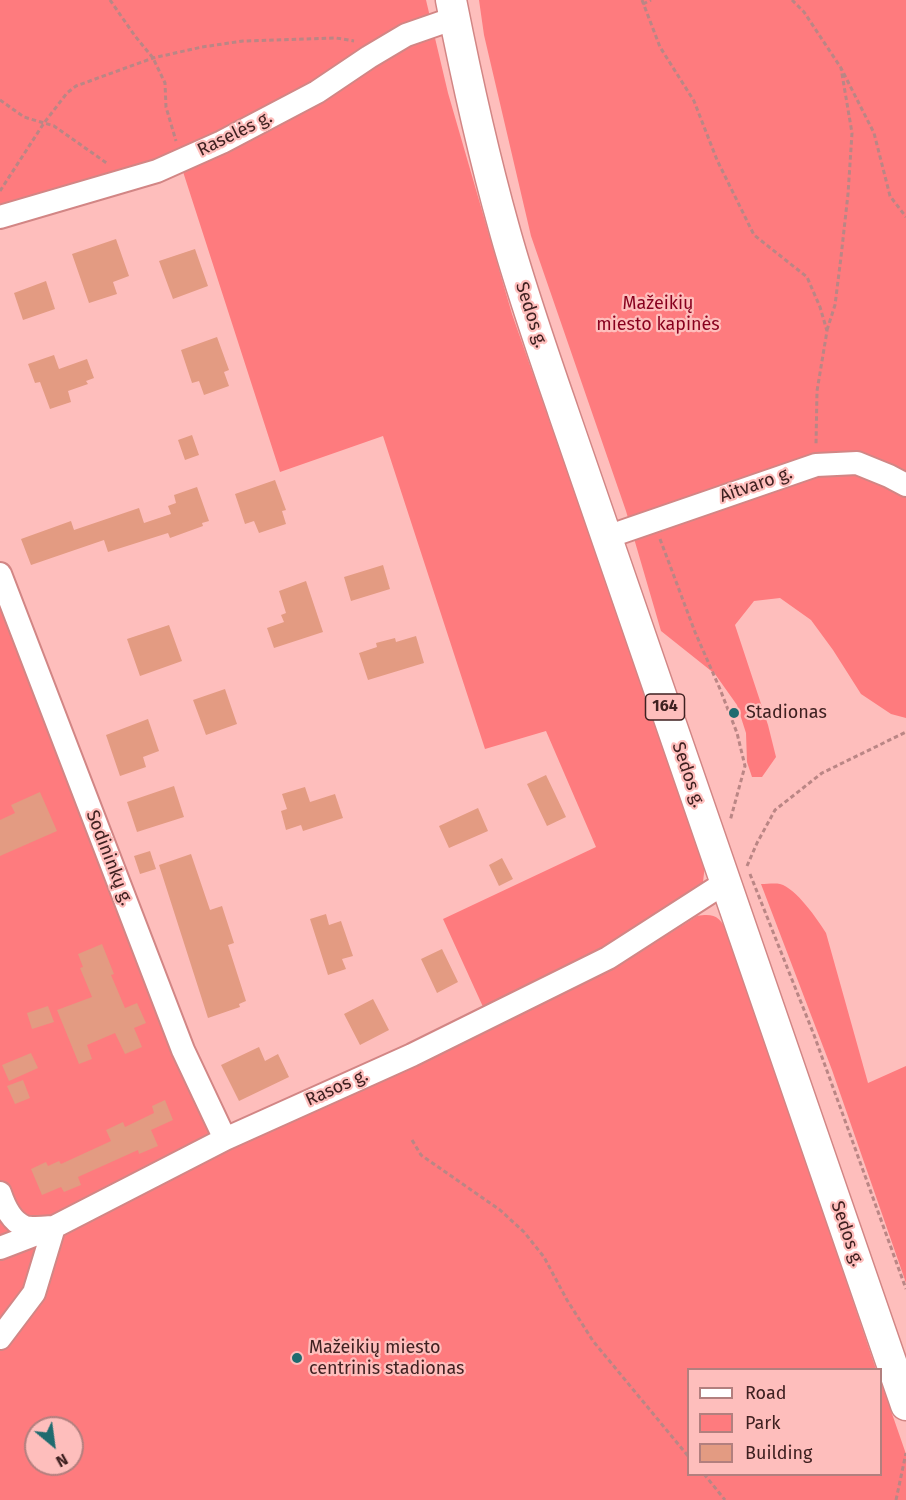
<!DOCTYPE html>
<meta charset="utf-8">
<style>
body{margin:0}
#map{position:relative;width:906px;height:1500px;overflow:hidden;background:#febebc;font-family:"Fira Sans",sans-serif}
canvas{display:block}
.legend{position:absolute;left:687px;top:1368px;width:195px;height:108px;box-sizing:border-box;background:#febebc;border:2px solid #b27f7e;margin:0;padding:8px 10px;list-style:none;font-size:18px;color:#3f2121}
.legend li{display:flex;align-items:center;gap:12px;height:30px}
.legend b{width:30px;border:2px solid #b27f7e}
.north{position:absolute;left:24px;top:1416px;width:60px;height:60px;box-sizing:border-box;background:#febebc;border:2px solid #b27f7e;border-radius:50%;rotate:151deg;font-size:16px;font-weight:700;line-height:24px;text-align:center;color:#3f2121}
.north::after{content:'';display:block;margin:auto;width:21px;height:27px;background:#1f6b6f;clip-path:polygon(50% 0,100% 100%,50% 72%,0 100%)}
</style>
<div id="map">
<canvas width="906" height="1500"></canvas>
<ul class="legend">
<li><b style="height:8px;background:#fff"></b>Road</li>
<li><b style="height:16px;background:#fe7b7e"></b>Park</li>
<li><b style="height:16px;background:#e39b82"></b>Building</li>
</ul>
<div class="north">N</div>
</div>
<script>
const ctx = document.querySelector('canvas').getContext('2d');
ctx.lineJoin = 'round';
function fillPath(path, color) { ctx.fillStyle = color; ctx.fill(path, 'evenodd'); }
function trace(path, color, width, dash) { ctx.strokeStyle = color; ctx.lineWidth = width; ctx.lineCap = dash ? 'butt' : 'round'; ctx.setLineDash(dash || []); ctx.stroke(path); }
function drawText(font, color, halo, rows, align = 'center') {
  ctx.font = font + ' "Fira Sans",sans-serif'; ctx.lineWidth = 4.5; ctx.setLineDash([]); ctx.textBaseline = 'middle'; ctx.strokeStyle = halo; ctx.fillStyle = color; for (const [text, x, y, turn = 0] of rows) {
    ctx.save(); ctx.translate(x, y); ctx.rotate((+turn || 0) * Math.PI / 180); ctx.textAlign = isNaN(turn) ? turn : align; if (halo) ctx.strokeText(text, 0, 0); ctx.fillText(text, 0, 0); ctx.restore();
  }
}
fillPath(new Path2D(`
 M 0,0 L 426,0 L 448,93 L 512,314 L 705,865 L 703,882 L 692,895 L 612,947 L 484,1009 L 443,919 L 596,847 L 546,731 L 485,749 L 383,436 L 280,472 L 176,150 L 134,169 L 0,205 Z
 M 479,0 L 906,0 L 906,718 L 891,714 L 861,694 L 833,650 L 811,620 L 780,598 L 754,601 L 735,625 L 768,725 L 776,757 L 762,777 L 752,777 L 747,762 L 746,733 L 737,705 L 715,674 L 661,631 L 626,511 L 531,236 L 484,35 Z
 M 0,602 L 231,1146 L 491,1025 L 572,989 L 634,956 L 697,916 C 715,913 720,917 728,933 L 876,1369 L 688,1370 L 688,1474 L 880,1474 L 881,1382 L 906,1454 L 906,1500 L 0,1500 ZM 36,1428 L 72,1428 L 72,1464 L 36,1464 Z
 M 761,884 C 767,884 775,883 780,884 C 796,888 818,920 826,933 L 868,1083 L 906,1066 L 906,1283 L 832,1070 Z`), '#fe7b7e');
fillPath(new Path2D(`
 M 116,239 L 129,276 L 113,282 L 117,294 L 89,303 L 72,254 Z
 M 195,249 L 208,286 L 173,299 L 159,261 Z
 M 46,281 L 55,309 L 23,320 L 14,293 Z
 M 217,337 L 229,370 L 224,372 L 229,386 L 204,395 L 199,381 L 192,383 L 181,350 Z
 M 54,355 L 59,369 L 87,359 L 94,378 L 86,381 L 88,384 L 68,391 L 71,402 L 50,409 L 40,382 L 35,383 L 28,364 Z
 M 192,435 L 199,455 L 185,460 L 178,440 Z
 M 275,480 L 286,510 L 282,511 L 286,524 L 259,533 L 254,521 L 245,524 L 235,494 Z
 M 197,487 L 209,521 L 202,523 L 203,526 L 170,538 L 168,533 L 108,552 L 104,540 L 31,565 L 21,539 L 71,521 L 74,530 L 139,508 L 144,523 L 171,514 L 168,506 L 176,503 L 174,495 Z
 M 383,565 L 390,589 L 351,601 L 344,577 Z
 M 306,581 L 323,632 L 274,648 L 267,628 L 284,622 L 281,615 L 286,613 L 279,591 Z
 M 169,625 L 182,661 L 140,676 L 127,639 Z
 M 416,636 L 424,663 L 368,680 L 359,653 L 377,647 L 376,643 L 395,638 L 396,642 Z
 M 225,689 L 237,724 L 206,735 L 193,700 Z
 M 148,719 L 159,751 L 143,757 L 146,767 L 120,776 L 106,735 Z
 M 546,775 L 566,817 L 547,826 L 527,784 Z
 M 174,786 L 184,817 L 137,832 L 127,802 Z
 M 305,787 L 310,802 L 335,794 L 343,818 L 303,831 L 301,825 L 286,830 L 281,811 L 287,809 L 282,794 Z
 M 40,792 L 57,831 L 0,856 L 0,820 L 15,813 L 11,805 Z
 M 478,808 L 488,831 L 449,848 L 439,826 Z
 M 150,851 L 156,869 L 140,874 L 134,856 Z
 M 191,854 L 210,910 L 222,906 L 234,943 L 228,945 L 246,1001 L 239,1004 L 240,1007 L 208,1018 L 159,865 Z
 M 502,858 L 513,879 L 499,886 L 489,865 Z
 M 326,914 L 329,925 L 341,921 L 353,956 L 342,959 L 346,969 L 328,975 L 310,919 Z
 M 102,944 L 114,974 L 111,975 L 125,1008 L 137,1003 L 146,1023 L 134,1028 L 142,1047 L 125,1054 L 115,1033 L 87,1045 L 92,1059 L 79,1064 L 57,1010 L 92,997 L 80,968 L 83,967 L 78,954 Z
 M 442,949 L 458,982 L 437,993 L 421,959 Z
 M 373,999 L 389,1030 L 360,1045 L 344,1014 Z
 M 48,1006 L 54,1022 L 32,1029 L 27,1013 Z
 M 259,1047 L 265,1061 L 278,1054 L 289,1077 L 239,1101 L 221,1065 Z
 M 31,1053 L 38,1068 L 9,1081 L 2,1065 Z
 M 23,1080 L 30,1098 L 15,1104 L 7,1086 Z
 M 165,1100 L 173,1120 L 151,1130 L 158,1146 L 139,1154 L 138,1150 L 78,1177 L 81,1185 L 64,1192 L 61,1187 L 42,1195 L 31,1169 L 46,1162 L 48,1166 L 59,1161 L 61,1164 L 111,1141 L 106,1130 L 123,1122 L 125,1127 L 154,1113 L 152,1106 Z`), '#e39b82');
const minor = new Path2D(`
 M 0,217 L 157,171 L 222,142 L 317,92 L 369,57 L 406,35 L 455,18
 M 607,537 L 816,465 L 857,463 L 889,476 L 906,485
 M 0,574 L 183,1050 L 225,1139
 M 0,1193 C 4,1205 12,1222 25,1227 C 31,1229 47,1227 54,1227
 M 0,1248 L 47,1230
 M 0,1338 L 34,1293 L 54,1227 L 225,1139 L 412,1055 L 608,958 L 726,882`);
const major = new Path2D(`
 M 451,0 C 466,76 483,153 504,228 C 521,290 542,350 563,411 L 906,1405`);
trace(minor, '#d28685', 26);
trace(major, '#d28685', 33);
trace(new Path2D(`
 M 110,0 L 135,36 L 153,58 L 165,83 L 166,107 L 176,141
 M 642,0 L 660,47 L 694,101 L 717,160 L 754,235 L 807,277 L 820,307 L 827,331 L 817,391 L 816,445
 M 792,0 L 804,12 L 841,68 L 874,133 L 890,196 L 906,217
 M 643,4 L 651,0
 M 0,100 L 24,117 L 54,126 L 108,164
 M 0,191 L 44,123 L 67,93 L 76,86 L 153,58 L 202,47 L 243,41 L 336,38 L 354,41
 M 827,330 L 835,305 L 841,257 L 848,194 L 852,133 L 841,68
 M 660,539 L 695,632 L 720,689 L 737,733 L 745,766 L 730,821
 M 747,866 L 757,843 L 775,810 L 822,773 L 906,732
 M 750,874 L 814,1035 L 906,1289
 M 412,1140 L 421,1155 L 500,1210 L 524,1232 L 544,1257 L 567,1300 L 593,1341 L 688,1456
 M 704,1474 L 725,1500
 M 896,1500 L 906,1453`), '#ba8685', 3, [4.5, 3]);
trace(minor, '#fff', 22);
trace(major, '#fff', 30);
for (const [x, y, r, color] of [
 [734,713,6,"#1f6b6f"],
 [297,1358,6,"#1f6b6f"]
]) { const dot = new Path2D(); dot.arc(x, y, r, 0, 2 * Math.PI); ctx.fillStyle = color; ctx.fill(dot); trace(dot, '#febebc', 2); }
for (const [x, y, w] of [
 [665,707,39]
]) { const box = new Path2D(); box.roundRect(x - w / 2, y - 13, w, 26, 4.5); ctx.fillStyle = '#febebc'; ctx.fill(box); trace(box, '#3f2121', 1.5); }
drawText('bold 16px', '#3f2121', null, [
 ["164",665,707]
]);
drawText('18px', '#3f2121', '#febebc', [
 ["Raselės g.",235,134,-26],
 ["Sedos g.",531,315,72],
 ["Aitvaro g.",756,485,-19],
 ["Sedos g.",688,775,71],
 ["Sodininkų g.",109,858,69],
 ["Rasos g.",337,1088,-24],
 ["Sedos g.",847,1234,71]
]);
drawText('18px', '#88001e', '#febebc', [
 ["Mažeikių",658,304],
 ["miesto kapinės",658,325]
]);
drawText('18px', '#3f2121', '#febebc', [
 ["Stadionas",746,713],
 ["Mažeikių miesto",309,1348],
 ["centrinis stadionas",309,1369]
], 'left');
</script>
